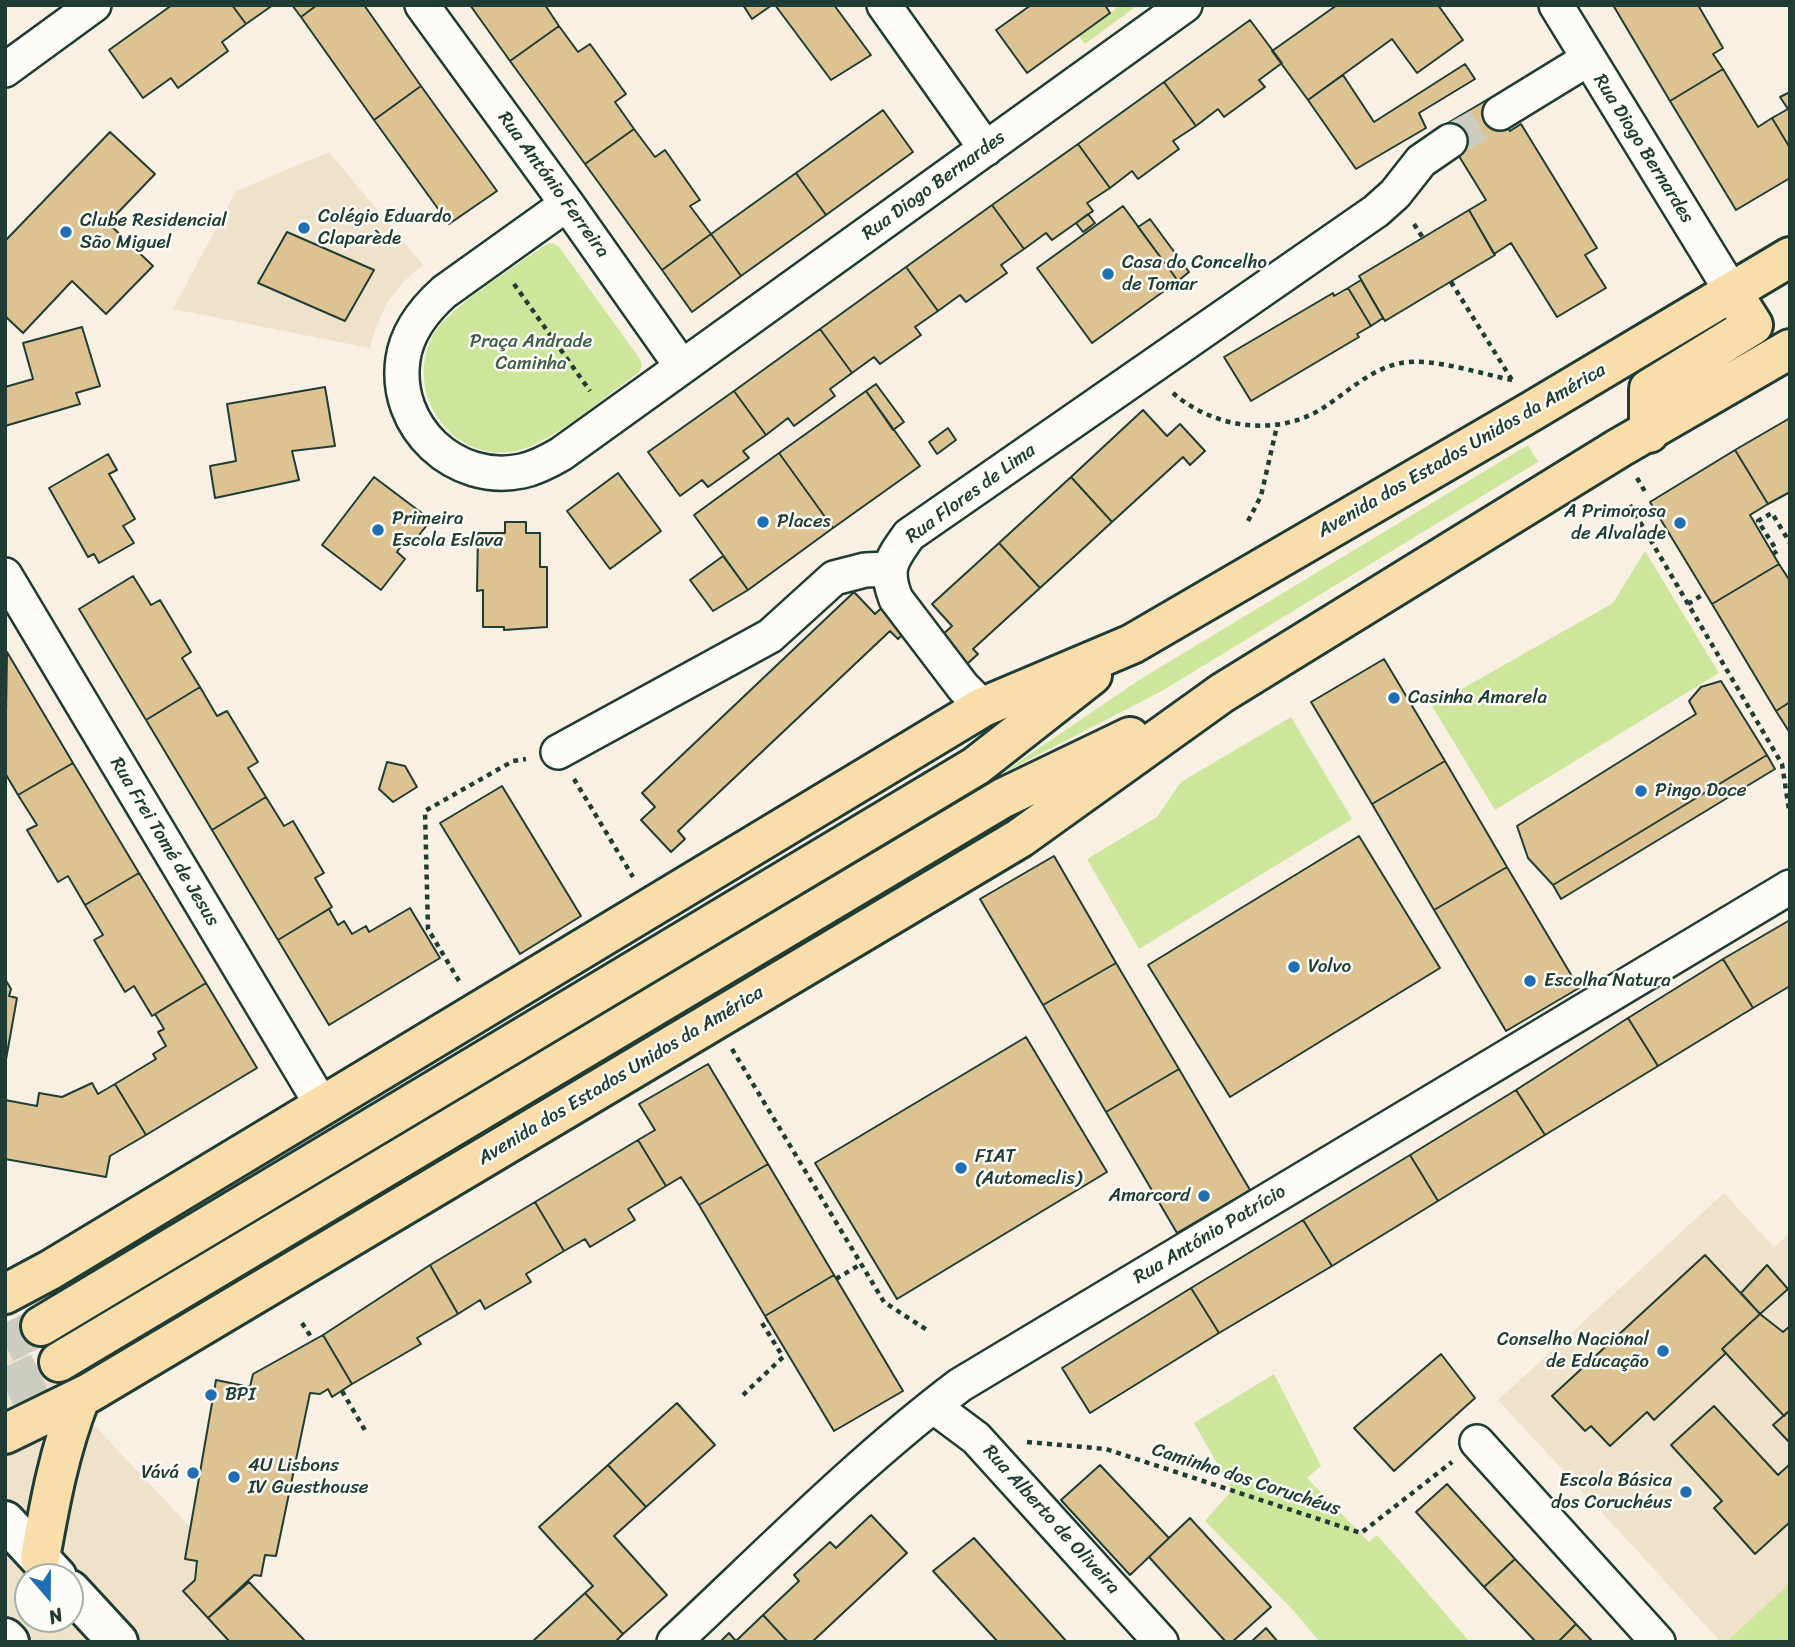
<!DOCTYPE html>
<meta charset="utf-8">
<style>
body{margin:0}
#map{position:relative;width:1795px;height:1647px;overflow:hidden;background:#f7f0e3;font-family:Sriracha,sans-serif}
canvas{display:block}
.frame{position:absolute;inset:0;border:7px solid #1f3d34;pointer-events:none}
.north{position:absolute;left:14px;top:1563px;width:70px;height:70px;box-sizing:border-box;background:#fdfcf7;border:2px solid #a4b0a9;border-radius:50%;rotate:160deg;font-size:19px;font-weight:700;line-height:28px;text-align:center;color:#1f3d34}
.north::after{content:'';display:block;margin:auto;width:24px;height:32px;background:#1f6fb2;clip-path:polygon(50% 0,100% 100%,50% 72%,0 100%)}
</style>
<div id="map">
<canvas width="1795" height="1647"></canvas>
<div class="frame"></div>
<div class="north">N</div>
</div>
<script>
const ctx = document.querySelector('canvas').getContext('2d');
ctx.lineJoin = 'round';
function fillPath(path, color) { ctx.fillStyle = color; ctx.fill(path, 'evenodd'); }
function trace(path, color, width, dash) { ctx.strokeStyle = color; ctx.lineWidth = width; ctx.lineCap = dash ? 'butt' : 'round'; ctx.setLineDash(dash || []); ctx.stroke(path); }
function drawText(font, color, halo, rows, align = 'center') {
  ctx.font = font + ' Sriracha,sans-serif'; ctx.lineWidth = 5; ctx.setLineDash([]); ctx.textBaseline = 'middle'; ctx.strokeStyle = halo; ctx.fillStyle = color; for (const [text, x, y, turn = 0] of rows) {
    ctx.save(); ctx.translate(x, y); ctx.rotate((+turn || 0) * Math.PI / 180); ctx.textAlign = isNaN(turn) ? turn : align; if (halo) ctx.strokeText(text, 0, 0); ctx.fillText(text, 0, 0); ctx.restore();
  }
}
fillPath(new Path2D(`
 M 329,152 L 423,265 L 403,282 L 387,303 L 376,327 L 370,348 L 173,309 L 236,191 Z
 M 1724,1193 L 1774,1247 L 1790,1233 L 1790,1583 L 1726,1642 L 1721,1642 L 1498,1400 Z
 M 5,1331 L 299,1642 L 5,1642 ZM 28,1577 L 70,1577 L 70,1619 L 28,1619 Z`), '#efe2cb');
fillPath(new Path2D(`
 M 1121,5 L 1138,5 L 1085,44 L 1079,36 Z
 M 553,243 L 559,247 L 640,359 L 642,366 L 638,373 C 607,395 557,438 523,449 C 456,470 400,393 434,334 C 450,306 517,266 545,245 Z
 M 1528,445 L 1538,462 L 1160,692 L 1001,774 L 1139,680 Z
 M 1645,551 L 1719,673 L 1495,810 L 1432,706 L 1613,603 Z
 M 1291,717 L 1352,819 L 1139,949 L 1087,859 L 1157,817 L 1181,782 Z
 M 1274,1374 L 1321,1466 L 1307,1478 L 1369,1542 L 1377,1535 L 1470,1642 L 1320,1642 L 1292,1609 L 1205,1521 L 1232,1490 L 1194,1423 Z
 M 1790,1583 L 1790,1642 L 1726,1642 Z`), '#cde69b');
const building = new Path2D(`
 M 172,5 L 232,5 L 246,24 L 222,42 L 228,51 L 178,88 L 171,78 L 143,98 L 109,50 Z
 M 232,5 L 273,5 L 246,24 Z
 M 292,5 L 317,5 L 301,17 Z
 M 317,5 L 364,5 L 421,86 L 374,120 L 301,17 Z
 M 470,5 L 545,5 L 559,26 L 510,61 Z
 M 743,5 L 772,5 L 752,19 Z
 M 775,5 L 834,5 L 871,55 L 831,80 Z
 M 1031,5 L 1105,5 L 1110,13 L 1027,73 L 996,30 Z
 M 1337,5 L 1438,5 L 1463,40 L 1417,73 L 1392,39 L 1308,100 L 1272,51 Z
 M 1613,5 L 1698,5 L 1723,48 L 1713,54 L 1723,69 L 1670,101 Z
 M 1250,20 L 1282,63 L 1259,80 L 1265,87 L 1224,117 L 1218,109 L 1196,126 L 1164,82 Z
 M 559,26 L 578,52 L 590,44 L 626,94 L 615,102 L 634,129 L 585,164 L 510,61 Z
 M 1465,64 L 1475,79 L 1419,113 L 1426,128 L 1356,169 L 1308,100 L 1343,75 L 1374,122 Z
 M 1723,69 L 1758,127 L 1772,118 L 1790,148 L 1790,178 L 1736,210 L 1670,101 Z
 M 1164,82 L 1196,126 L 1173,141 L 1179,149 L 1138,179 L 1132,171 L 1110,188 L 1078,144 Z
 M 421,86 L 497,191 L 449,224 L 374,120 Z
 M 1790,92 L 1790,148 L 1772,118 L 1788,109 L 1780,97 Z
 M 1490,98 L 1510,131 L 1521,124 L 1597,248 L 1585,255 L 1606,288 L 1557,317 L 1511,243 L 1494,254 L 1469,210 L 1486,200 L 1441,127 Z
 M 883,110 L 913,152 L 826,215 L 796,173 Z
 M 634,129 L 655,157 L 665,150 L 700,200 L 690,206 L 711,234 L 662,270 L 585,164 Z
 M 110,132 L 155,174 L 108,223 L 153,266 L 106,314 L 72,281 L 23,333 L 5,316 L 5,241 Z
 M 1078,144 L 1110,188 L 1087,203 L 1093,211 L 1052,240 L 1046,233 L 1024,249 L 992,205 Z
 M 796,173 L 826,215 L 741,276 L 711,234 Z
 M 992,205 L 1024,249 L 1001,265 L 1007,273 L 966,302 L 960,295 L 938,311 L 906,267 Z
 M 1123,206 L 1178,281 L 1092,343 L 1037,268 Z
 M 1469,210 L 1495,255 L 1385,321 L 1359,276 Z
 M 1088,214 L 1095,223 L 1083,232 L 1076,223 Z
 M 1150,219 L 1189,272 L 1178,281 L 1138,227 Z
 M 287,232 L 374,270 L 345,321 L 258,283 Z
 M 711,234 L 741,276 L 692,312 L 662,270 Z
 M 906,267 L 938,311 L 915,327 L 921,335 L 880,364 L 874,357 L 852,373 L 820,329 Z
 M 1361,280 L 1383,318 L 1371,326 L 1348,288 Z
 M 1348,288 L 1371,326 L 1357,334 L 1359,337 L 1251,401 L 1224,357 L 1333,293 L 1334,296 Z
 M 82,327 L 100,386 L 76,393 L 80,404 L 5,426 L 5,387 L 33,379 L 23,343 Z
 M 820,329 L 852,373 L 830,389 L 835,396 L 794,426 L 788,418 L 766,435 L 734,391 Z
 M 876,384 L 904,422 L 893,430 L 866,391 Z
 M 325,387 L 335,446 L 292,451 L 299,480 L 215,498 L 210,466 L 236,461 L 227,404 Z
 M 734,391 L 766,435 L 743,451 L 749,458 L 708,487 L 702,480 L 680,496 L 648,452 Z
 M 866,391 L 920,466 L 833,528 L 779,453 Z
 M 1143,410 L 1167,436 L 1180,424 L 1205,451 L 1190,465 L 1183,457 L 1112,522 L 1071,477 Z
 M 1790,418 L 1790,492 L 1768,504 L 1735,450 Z
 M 948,428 L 956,440 L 937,454 L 929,442 Z
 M 1735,450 L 1768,504 L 1750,515 L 1779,564 L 1712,604 L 1650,502 Z
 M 779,453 L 833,528 L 748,590 L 694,515 Z
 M 108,454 L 117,470 L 109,474 L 135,519 L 123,526 L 134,543 L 99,563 L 94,554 L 88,557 L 49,488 Z
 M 618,473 L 661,531 L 610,569 L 567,511 Z
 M 374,477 L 431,520 L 412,544 L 406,539 L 397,552 L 405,559 L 381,590 L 322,545 Z
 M 1071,477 L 1112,522 L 1040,588 L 999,543 Z
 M 505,522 L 526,522 L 526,533 L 540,533 L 540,567 L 547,567 L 547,627 L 504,630 L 504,627 L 483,627 L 483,590 L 477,591 L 478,533 L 505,533 Z
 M 999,543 L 1040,588 L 973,649 L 978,654 L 966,665 L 940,637 L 952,626 L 932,604 Z
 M 723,556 L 748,590 L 713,611 L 690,580 Z
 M 1779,564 L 1790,581 L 1790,702 L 1776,711 L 1712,604 Z
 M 133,576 L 151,605 L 160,600 L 191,652 L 182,658 L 200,687 L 146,720 L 79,609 Z
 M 854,592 L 875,614 L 885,605 L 908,629 L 898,639 L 890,631 L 678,831 L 685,839 L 671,852 L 641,820 L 655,807 L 642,793 Z
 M 7,652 L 73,763 L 18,795 L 5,773 Z
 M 1384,659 L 1445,761 L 1372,804 L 1311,702 Z
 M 1721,681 L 1767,755 L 1553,885 L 1528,858 L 1517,826 L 1696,714 L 1689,701 L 1701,687 Z
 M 200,687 L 217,716 L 227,711 L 258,762 L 248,768 L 266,797 L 212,830 L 146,720 Z
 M 1790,702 L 1790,733 L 1776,711 Z
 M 1767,755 L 1775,769 L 1561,899 L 1553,885 Z
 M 1445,761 L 1507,867 L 1434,910 L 1372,804 Z
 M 387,762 L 405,766 L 417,787 L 393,802 L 379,789 Z
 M 73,763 L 139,873 L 85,905 L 68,876 L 58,882 L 27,830 L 37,825 L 18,795 Z
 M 502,786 L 581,916 L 520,954 L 440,823 Z
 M 266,797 L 284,826 L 293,821 L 324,873 L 315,878 L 332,907 L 278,940 L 212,830 Z
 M 1359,836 L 1440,968 L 1230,1097 L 1148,965 Z
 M 1054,856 L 1116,963 L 1043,1005 L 980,899 Z
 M 1507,867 L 1579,988 L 1506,1031 L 1434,910 Z
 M 139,873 L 206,983 L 152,1016 L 134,986 L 125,992 L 94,940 L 103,935 L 85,905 Z
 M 410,908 L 440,958 L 329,1025 L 278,940 L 329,909 L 338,925 L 344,921 L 352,934 L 366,926 L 369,932 Z
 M 1790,920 L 1790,986 L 1753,1008 L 1723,959 Z
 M 1723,959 L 1753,1008 L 1658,1066 L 1628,1018 Z
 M 1116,963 L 1179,1069 L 1106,1112 L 1043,1005 Z
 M 5,979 L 11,989 L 9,996 L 17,998 L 5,1065 Z
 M 206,983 L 257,1068 L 146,1135 L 115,1084 L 156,1059 L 153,1054 L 166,1046 L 158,1032 L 164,1029 L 155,1014 Z
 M 1628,1018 L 1658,1066 L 1545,1135 L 1516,1090 Z
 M 1026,1037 L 1107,1172 L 897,1299 L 815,1163 Z
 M 708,1064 L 768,1164 L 699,1205 L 681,1177 L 666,1186 L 638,1140 L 655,1130 L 639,1104 Z
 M 1179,1069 L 1250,1190 L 1177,1233 L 1106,1112 Z
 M 92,1083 L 98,1094 L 115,1084 L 146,1135 L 110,1156 L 106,1177 L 5,1159 L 5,1100 L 37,1106 L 39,1093 L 62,1097 Z
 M 1516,1090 L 1545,1135 L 1438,1201 L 1410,1155 Z
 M 638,1140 L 666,1186 L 628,1209 L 635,1220 L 590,1247 L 585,1239 L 564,1251 L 535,1202 Z
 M 1410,1155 L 1438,1201 L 1332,1266 L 1303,1220 Z
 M 768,1164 L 834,1275 L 765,1316 L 699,1205 Z
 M 535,1202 L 564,1251 L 526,1274 L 531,1282 L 485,1309 L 480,1300 L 458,1314 L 430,1265 Z
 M 1303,1220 L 1332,1266 L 1219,1333 L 1191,1288 Z
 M 1705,1255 L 1760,1314 L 1722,1349 L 1726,1353 L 1654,1420 L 1647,1412 L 1610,1446 L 1591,1426 L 1585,1431 L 1552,1396 Z
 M 430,1265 L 458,1314 L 417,1338 L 421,1344 L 352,1384 L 323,1335 Z
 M 1767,1265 L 1788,1289 L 1760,1314 L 1741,1293 Z
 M 834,1275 L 903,1391 L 834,1431 L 765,1316 Z
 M 1191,1288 L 1219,1333 L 1090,1413 L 1062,1368 Z
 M 1760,1314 L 1783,1332 L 1790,1326 L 1790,1410 L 1784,1416 L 1722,1349 Z
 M 323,1335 L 352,1384 L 332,1397 L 328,1389 L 320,1394 L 310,1393 L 276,1556 L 265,1555 L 261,1576 L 254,1575 L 208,1618 L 183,1591 L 195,1580 L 197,1561 L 185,1559 L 216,1380 L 250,1387 L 253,1374 Z
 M 1441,1354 L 1475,1398 L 1394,1471 L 1354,1428 Z
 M 677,1403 L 715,1445 L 646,1507 L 608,1465 Z
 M 1714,1406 L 1778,1475 L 1790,1464 L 1790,1522 L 1755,1554 L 1714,1508 L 1722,1501 L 1671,1445 Z
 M 1790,1410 L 1790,1443 L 1773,1425 Z
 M 608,1465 L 646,1507 L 614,1536 L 667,1595 L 623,1634 L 585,1593 L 593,1586 L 539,1527 Z
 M 1100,1465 L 1169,1538 L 1130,1575 L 1061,1500 Z
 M 1447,1484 L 1515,1559 L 1484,1587 L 1416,1512 Z
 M 871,1515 L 907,1553 L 812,1642 L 788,1642 L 763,1615 L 799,1581 L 794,1575 L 830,1542 L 836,1548 Z
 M 1190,1518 L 1271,1607 L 1232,1642 L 1226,1642 L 1149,1557 Z
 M 974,1538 L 1067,1642 L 998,1642 L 933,1571 Z
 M 1515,1559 L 1576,1624 L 1558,1642 L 1536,1642 L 1484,1587 Z
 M 249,1582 L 306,1642 L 230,1642 L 208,1618 Z
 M 585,1593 L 623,1634 L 615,1642 L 532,1642 Z
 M 763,1615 L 788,1642 L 720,1642 L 729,1633 L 736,1641 Z
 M 1576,1624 L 1593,1642 L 1558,1642 Z
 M 1266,1628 L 1278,1642 L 1251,1642 Z`);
fillPath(building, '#ddc292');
trace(building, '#1f3d34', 2);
trace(new Path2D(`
 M 1450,141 L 1500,113`), '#ccccc0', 33, [33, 17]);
trace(new Path2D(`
 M 5,1344 L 41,1326
 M 5,1388 L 59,1362`), '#ccccc0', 38, [38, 19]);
const street = new Path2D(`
 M 422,5 L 567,204 L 682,367
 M 884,5 L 986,149
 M 1556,5 L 1732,292
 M 5,70 L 94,5
 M 1500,113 L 1588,59
 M 567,204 L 444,292 C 424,310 407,331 403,359 C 393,427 455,485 522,471 C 536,468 549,461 561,454 L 1185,5
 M 5,575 L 323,1107
 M 983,707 L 963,687 L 896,599 C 884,569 891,560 909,535 L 1376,211 L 1395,194 L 1421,161 L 1450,141
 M 558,752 L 770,636 L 834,578 L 865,570 L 889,569
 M 933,1406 L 976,1438 L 1161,1642
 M 1477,1442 L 1658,1642
 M 674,1642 C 767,1555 858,1462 960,1385 L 1790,887`);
const secondary = new Path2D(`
 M 5,1521 L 57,1577
 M 70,1590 L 118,1642
 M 5,1638 L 9,1642`);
const primary = new Path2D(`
 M 1649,433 L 1649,389 L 1753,325 L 1732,292
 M 5,1294 L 50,1270 L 983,707 L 1132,644 L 1532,411 L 1790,257
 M 41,1326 L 976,766 L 1092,675
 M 59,1362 L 1003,798 L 1130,737
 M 5,1434 L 89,1393 L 1020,838 L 1222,693 L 1619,448 L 1790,349
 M 40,1558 C 50,1502 59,1452 80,1398`);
trace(street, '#1f3d34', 38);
trace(secondary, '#1f3d34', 44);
trace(primary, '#1f3d34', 44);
trace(new Path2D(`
 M 1414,224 L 1423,238
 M 1451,282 L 1512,380
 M 514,284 L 590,391
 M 1173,393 C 1212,427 1272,437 1318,411 C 1345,395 1369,369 1401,363 C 1432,357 1481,374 1512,380
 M 1637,478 L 1647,495
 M 1630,505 L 1782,764 L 1789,810
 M 1248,521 L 1261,496 L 1277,426
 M 1773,554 L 1777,551 L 1758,521 L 1772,513 L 1790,543
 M 1688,604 L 1705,593
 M 574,779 L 633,877
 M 459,981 L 428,929 L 425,811 L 513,761 L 526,759
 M 732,1049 L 884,1302 L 927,1330
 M 836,1279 L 861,1264
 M 302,1323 L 313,1340
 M 342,1391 L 366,1432
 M 743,1395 L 783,1357 L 762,1323 L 768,1320
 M 1027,1442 L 1106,1449 L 1361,1533 L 1452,1462`), '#1f3d34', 4.5, [5, 5]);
trace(street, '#fdfcf7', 33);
trace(secondary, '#fdfcf7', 38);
trace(primary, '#f9deab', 38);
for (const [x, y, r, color] of [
 [304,228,7,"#1f6fb2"],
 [66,232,7,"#1f6fb2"],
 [1108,274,7,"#1f6fb2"],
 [763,522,7,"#1f6fb2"],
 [1680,523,7,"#1f6fb2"],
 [378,530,7,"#1f6fb2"],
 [1394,698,7,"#1f6fb2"],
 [1641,791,7,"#1f6fb2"],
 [1294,967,7,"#1f6fb2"],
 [1530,981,7,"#1f6fb2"],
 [961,1168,7,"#1f6fb2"],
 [1204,1196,7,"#1f6fb2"],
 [1663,1351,7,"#1f6fb2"],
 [211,1395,7,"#1f6fb2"],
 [193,1473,7,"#1f6fb2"],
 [234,1477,7,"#1f6fb2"],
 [1686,1492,7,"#1f6fb2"]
]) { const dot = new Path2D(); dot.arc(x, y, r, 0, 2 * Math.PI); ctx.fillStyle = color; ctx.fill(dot); trace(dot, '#fdfcf7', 2.5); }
drawText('19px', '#1f3d34', '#fdfcf7', [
 ["Rua Diogo Bernardes",1643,149,58],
 ["Rua António Ferreira",553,185,54],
 ["Rua Diogo Bernardes",934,186,-36],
 ["Avenida dos Estados Unidos da América",1462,451,-30],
 ["Rua Flores de Lima",971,494,-36],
 ["Rua Frei Tomé de Jesus",164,842,59],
 ["Avenida dos Estados Unidos da América",621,1076,-31],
 ["Rua António Patrício",1210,1235,-31],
 ["Caminho dos Coruchéus",1246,1480,18],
 ["Rua Alberto de Oliveira",1051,1520,48]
]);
drawText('19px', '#1f3d34', '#fdfcf7', [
 ["Colégio Eduardo",318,217],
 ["Claparède",318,239],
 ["Clube Residencial",80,221],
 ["São Miguel",80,243],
 ["Casa do Concelho",1122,263],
 ["de Tomar",1122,285],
 ["A Primorosa",1666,512,"right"],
 ["de Alvalade",1666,534,"right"],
 ["Primeira",392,519],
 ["Escola Eslava",392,541],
 ["Places",777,522],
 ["Casinha Amarela",1408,698],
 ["Pingo Doce",1655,791],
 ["Volvo",1308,967],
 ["Escolha Natura",1544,981],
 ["FIAT",975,1157],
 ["(Automeclis)",975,1179],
 ["Amarcord",1190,1196,"right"],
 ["Conselho Nacional",1649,1340,"right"],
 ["de Educação",1649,1362,"right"],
 ["BPI",225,1395],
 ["4U Lisbons",248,1466],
 ["IV Guesthouse",248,1488],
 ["Vává",179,1473,"right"],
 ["Escola Básica",1672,1481,"right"],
 ["dos Coruchéus",1672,1503,"right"]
], 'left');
drawText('19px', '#425f49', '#fdfcf7', [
 ["Praça Andrade",531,342],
 ["Caminha",531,364]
]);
</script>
